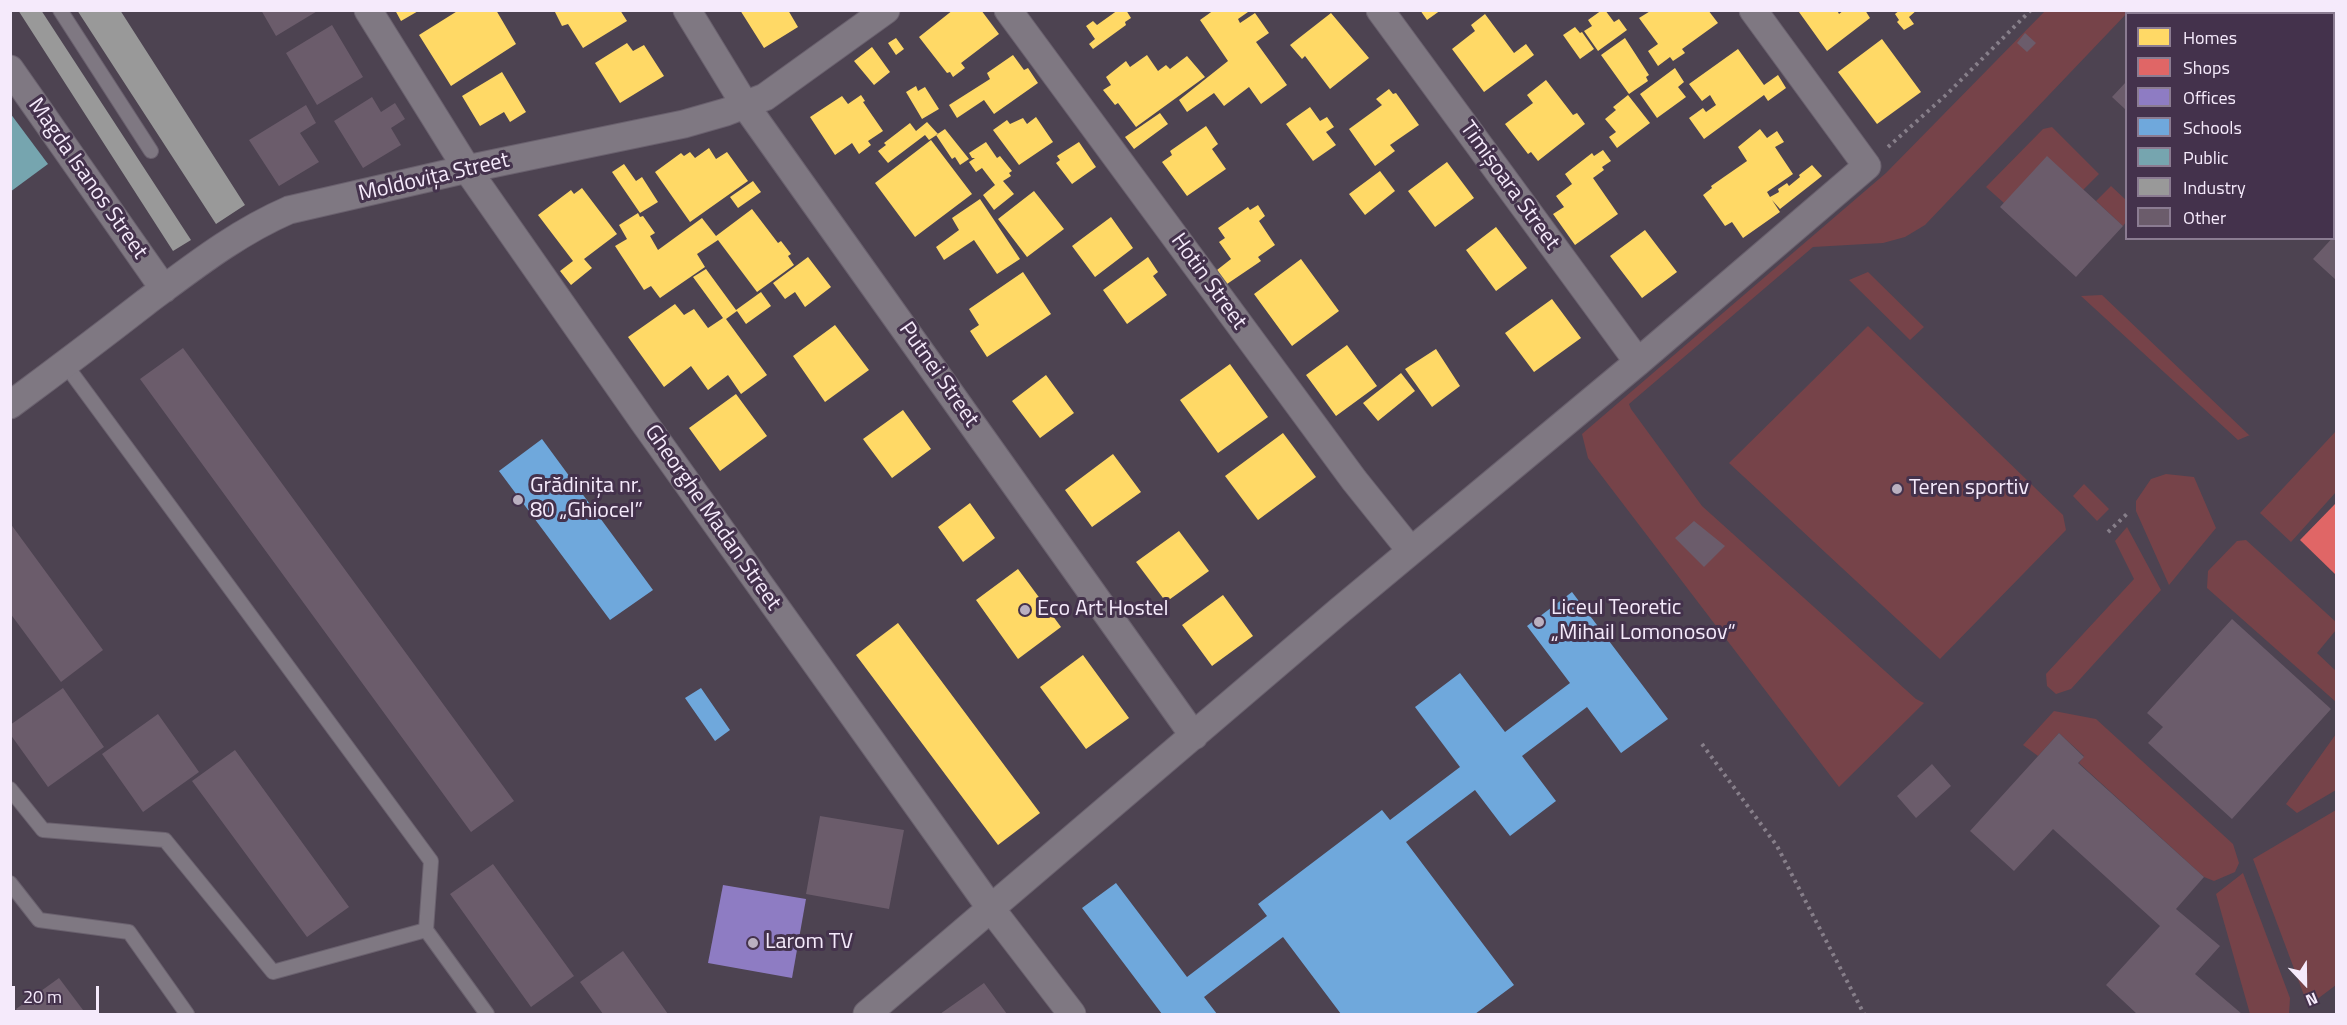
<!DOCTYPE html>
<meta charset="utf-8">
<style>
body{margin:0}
#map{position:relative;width:2347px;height:1025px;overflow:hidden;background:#4d4351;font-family:"Titillium Web",sans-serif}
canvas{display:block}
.frame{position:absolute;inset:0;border:12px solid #f5eafb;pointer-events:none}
.legend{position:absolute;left:2125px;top:12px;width:210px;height:228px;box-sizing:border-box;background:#44324c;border:2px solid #8b7c92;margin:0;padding:8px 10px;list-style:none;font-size:18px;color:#f5eafb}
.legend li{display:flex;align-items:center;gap:12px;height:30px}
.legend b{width:30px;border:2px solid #8b7c92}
.north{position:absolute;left:2275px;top:953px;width:60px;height:60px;-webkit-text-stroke:4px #44324c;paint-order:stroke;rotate:158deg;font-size:16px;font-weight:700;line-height:24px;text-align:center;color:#f5eafb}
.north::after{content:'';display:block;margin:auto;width:21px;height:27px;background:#f5eafb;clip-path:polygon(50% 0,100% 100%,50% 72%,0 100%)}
.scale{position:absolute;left:12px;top:986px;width:87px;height:27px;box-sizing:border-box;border:3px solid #f5eafb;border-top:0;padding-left:8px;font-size:18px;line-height:21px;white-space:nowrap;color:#f5eafb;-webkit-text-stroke:4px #44324c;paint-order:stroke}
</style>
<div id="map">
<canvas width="2347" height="1025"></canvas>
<div class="frame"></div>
<ul class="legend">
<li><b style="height:16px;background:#ffd966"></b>Homes</li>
<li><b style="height:16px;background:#e06666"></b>Shops</li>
<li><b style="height:16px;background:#8e7cc3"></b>Offices</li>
<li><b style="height:16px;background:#6fa8dc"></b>Schools</li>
<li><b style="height:16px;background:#76a5af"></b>Public</li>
<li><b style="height:16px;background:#999"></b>Industry</li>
<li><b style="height:16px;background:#6b5c6b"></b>Other</li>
</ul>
<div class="north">N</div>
<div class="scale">20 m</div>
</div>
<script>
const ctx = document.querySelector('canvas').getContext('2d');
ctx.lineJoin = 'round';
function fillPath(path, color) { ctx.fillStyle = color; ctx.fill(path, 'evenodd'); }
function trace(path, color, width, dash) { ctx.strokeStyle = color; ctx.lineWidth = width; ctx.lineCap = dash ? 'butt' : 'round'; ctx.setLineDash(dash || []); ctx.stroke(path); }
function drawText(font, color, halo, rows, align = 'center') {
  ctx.font = font + ' "Titillium Web",sans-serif'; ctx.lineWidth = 6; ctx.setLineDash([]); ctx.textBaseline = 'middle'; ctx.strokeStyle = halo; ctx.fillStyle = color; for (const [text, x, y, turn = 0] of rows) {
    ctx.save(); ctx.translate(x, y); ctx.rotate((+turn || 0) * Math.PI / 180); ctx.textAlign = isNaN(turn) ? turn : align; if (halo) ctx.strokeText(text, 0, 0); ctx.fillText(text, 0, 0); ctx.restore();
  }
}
fillPath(new Path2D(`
 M 2045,11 L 2129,11 L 1925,225 L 1905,237 L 1883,243 L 1813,247 L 1629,404 L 1631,409 L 1702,506 L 1916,699 L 1924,703 L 1839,787 L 1588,458 L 1582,434 L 1886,173 Z
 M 2305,11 L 2336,11 L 2336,40 L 2334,37 L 2334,14 L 2308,13 Z
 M 2052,127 L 2099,174 L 2083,190 L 2004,203 L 1986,187 L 2043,129 Z
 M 2111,186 L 2126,200 L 2126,222 L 2123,226 L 2096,201 Z
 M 1868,272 L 1924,327 L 1910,340 L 1849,280 Z
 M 2102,295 L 2249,435 L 2250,435 L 2238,440 L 2081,296 Z
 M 1868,326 L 2063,515 L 2066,530 L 1940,659 L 1729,463 Z
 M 2336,431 L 2336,492 L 2291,542 L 2260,513 Z
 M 2166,474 L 2194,477 L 2216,528 L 2169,585 L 2136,511 L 2136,501 L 2151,479 Z
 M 2084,484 L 2109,509 L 2097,521 L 2073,496 Z
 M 2127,527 L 2161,590 L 2071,689 L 2056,694 L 2047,686 L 2046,674 L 2134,579 L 2115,541 Z
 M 2246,540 L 2336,622 L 2336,630 L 2317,653 L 2336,671 L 2336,702 L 2207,588 L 2208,571 L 2237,541 Z
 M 2054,711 L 2096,719 L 2233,844 L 2239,863 L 2235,872 L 2214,881 L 2204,877 L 2079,763 L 2084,756 L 2059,733 L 2038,756 L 2023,745 Z
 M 2336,734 L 2336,790 L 2297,813 L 2286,804 Z
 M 2336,810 L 2336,985 L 2308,1006 L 2253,859 Z
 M 2243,873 L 2290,998 L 2289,1014 L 2250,1014 L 2216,894 Z`), '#764349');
fillPath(new Path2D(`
 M 395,10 L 420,10 L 401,21 Z
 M 459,10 L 496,10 L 516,44 L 451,86 L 419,35 Z
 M 554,10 L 620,10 L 627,21 L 583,48 L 568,24 L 562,26 Z
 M 740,10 L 788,10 L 798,27 L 764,48 Z
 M 953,10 L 981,10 L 999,34 L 961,63 L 965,68 L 953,77 L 950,72 L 947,73 L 919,37 Z
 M 1118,10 L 1126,10 L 1131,18 L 1125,22 L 1126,25 L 1093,49 L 1089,44 L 1095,39 L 1086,26 L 1093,21 L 1097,25 Z
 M 1214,10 L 1247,10 L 1248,12 L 1238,19 L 1240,23 L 1255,13 L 1269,33 L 1256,42 L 1287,85 L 1261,104 L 1249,87 L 1224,106 L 1214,93 L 1187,112 L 1179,100 L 1228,61 L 1200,20 Z
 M 1420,10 L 1441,10 L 1427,20 Z
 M 1602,10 L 1605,10 L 1614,22 L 1619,19 L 1627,30 L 1598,51 L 1584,31 L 1592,26 L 1588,20 Z
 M 1652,10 L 1708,10 L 1718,23 L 1682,49 L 1685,53 L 1673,61 L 1670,57 L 1658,66 L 1648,51 L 1658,44 L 1639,18 Z
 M 1801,10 L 1837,10 L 1839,14 L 1844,10 L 1865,10 L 1870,18 L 1827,51 L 1799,12 Z
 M 1900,10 L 1917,10 L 1909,17 L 1914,24 L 1904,30 L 1897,22 L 1899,20 L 1895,14 Z
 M 1331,13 L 1369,58 L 1330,89 L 1305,56 L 1302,59 L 1290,45 Z
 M 1485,14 L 1514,53 L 1526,44 L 1534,55 L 1484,92 L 1452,49 L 1475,31 L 1471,25 Z
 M 1575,27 L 1580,33 L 1582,32 L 1594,49 L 1580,59 L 1563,35 Z
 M 896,38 L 904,49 L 896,55 L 888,43 Z
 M 1625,38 L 1649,75 L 1646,77 L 1648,81 L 1629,94 L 1601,55 Z
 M 1882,39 L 1921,92 L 1877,124 L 1838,72 Z
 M 627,43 L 633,51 L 644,45 L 664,76 L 620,103 L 595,63 Z
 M 872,47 L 890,72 L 874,85 L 854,61 Z
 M 1738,49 L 1764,85 L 1778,75 L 1786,88 L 1768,101 L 1764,95 L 1704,139 L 1689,118 L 1703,108 L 1706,112 L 1716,105 L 1710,95 L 1702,101 L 1689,84 Z
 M 1013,55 L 1024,70 L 1028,68 L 1038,83 L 994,114 L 984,100 L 957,118 L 949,105 L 990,79 L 987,73 Z
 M 1147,55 L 1158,71 L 1166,65 L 1170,69 L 1187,56 L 1205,77 L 1136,127 L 1118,103 L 1115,105 L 1103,90 L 1111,85 L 1106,77 L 1126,61 L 1130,67 Z
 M 1675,68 L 1684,82 L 1678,87 L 1686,97 L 1657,118 L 1640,94 Z
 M 502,72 L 526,112 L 510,122 L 504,112 L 480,126 L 462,96 Z
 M 1546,80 L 1573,115 L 1577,113 L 1585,124 L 1538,161 L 1531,152 L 1528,154 L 1505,124 L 1533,103 L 1527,95 Z
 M 916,86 L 918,91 L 925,87 L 939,109 L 922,119 L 906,92 Z
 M 1389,89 L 1393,94 L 1396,93 L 1419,125 L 1390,145 L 1395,151 L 1375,166 L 1349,129 L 1382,105 L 1376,99 Z
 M 861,95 L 865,101 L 863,102 L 883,131 L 868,141 L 871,145 L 859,154 L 852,143 L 835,155 L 810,117 L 842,96 L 848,104 Z
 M 1628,95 L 1650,123 L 1617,148 L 1609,137 L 1616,132 L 1605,119 L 1616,110 L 1613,107 Z
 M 1310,107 L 1320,121 L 1327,117 L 1334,127 L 1326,132 L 1336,145 L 1313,161 L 1286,124 Z
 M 1160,113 L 1168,124 L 1134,149 L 1125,137 Z
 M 1036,117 L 1053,142 L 1019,165 L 993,130 L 1007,120 L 1010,124 L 1023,118 L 1027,124 Z
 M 927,122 L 938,134 L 929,140 L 925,135 L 888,163 L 878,151 L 886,145 L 884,143 L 910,123 L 916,131 Z
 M 1206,126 L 1218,144 L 1212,149 L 1226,169 L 1187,196 L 1162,162 L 1172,155 L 1170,151 Z
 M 945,129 L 969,159 L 960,165 L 955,157 L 952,159 L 936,135 Z
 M 1760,129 L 1767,138 L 1777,131 L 1784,142 L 1775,147 L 1793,174 L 1767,192 L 1770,197 L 1779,192 L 1778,189 L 1787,183 L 1789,186 L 1800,177 L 1799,175 L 1812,165 L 1822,176 L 1780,209 L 1772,200 L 1780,212 L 1743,238 L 1732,222 L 1725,226 L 1703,195 L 1712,188 L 1711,186 L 1747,161 L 1738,147 Z
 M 931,140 L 972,194 L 915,237 L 875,183 Z
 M 986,142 L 997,158 L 1000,156 L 1012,171 L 1009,173 L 1011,176 L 1003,181 L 1014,194 L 994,210 L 983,195 L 995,185 L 982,168 L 976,172 L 969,162 L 975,158 L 972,158 L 969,153 Z
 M 1079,142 L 1096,167 L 1072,184 L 1056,163 L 1060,160 L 1057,156 Z
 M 709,148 L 716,159 L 727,152 L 748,181 L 690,222 L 655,172 L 681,153 L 684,156 L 690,152 L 695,158 Z
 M 1603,150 L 1611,161 L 1602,167 L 1604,170 L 1593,178 L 1618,214 L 1575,245 L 1553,214 L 1564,207 L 1556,196 L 1572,184 L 1565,174 L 1592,153 L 1594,156 Z
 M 1447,162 L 1474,198 L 1435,227 L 1408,191 Z
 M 624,164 L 636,181 L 642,177 L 658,202 L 640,213 L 612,172 Z
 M 1380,171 L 1395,191 L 1365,215 L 1349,194 Z
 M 753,181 L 761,192 L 738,208 L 730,197 Z
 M 582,188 L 617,234 L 584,259 L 592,268 L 571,285 L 560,271 L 573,261 L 538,215 L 571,190 L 574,194 Z
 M 1034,191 L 1064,229 L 1027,257 L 998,219 Z
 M 980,199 L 1020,259 L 997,274 L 974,240 L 944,260 L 936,247 L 959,230 L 952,218 Z
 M 1258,205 L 1265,216 L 1259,221 L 1275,245 L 1258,257 L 1261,261 L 1227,284 L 1217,270 L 1231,259 L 1219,242 L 1225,238 L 1218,228 L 1248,207 L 1250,210 Z
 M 752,209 L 778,243 L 781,241 L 791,254 L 788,256 L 794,265 L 757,292 L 718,240 L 697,254 L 705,267 L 660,298 L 651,286 L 644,290 L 615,246 L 627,239 L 619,225 L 638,213 L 640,217 L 643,216 L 655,233 L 650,236 L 658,250 L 702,218 L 716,236 Z
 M 1111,217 L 1133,248 L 1095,277 L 1072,246 Z
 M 1496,227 L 1527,268 L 1496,291 L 1466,250 Z
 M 1645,230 L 1677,272 L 1642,298 L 1610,256 Z
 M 808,257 L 831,287 L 805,307 L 795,292 L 785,299 L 773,283 Z
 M 1148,257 L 1158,272 L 1153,276 L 1167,295 L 1127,324 L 1103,290 Z
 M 1301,259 L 1339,311 L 1292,346 L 1254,294 Z
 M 706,269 L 736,310 L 761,292 L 771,306 L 746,324 L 737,311 L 726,319 L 767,375 L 741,394 L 728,375 L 708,390 L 691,366 L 664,387 L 628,337 L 675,304 L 684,315 L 694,309 L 708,328 L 723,318 L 693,277 Z
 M 1023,272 L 1051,314 L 987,357 L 970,331 L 979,325 L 969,309 Z
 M 1552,299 L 1581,338 L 1534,372 L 1505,333 Z
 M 835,325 L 869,370 L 825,402 L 793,356 Z
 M 1347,345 L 1377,386 L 1336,416 L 1306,375 Z
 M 1436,349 L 1460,386 L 1432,407 L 1405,369 Z
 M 1230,364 L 1268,417 L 1218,453 L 1180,400 Z
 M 1401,373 L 1415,391 L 1378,421 L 1363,403 Z
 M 1046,375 L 1074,413 L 1040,438 L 1012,401 Z
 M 736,394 L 767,436 L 720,471 L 689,428 Z
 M 903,410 L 931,449 L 892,478 L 863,439 Z
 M 1283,433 L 1316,477 L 1258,520 L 1225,476 Z
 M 1113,454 L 1141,492 L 1092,527 L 1065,490 Z
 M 970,503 L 995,538 L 963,562 L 938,527 Z
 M 1179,531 L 1209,571 L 1166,602 L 1136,562 Z
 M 1018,569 L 1061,627 L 1018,659 L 976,600 Z
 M 1223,595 L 1253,636 L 1212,666 L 1182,625 Z
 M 898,623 L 1040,813 L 998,845 L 856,655 Z
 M 1083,655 L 1129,718 L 1086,749 L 1040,687 Z`), '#ffd966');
fillPath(new Path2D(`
 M 2336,503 L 2336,575 L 2300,540 Z`), '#e06666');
fillPath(new Path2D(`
 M 723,885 L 806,899 L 792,978 L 708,963 Z`), '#8e7cc3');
fillPath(new Path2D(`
 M 542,439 L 653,590 L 610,620 L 499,471 Z
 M 1572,592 L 1668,719 L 1621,753 L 1587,707 L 1522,756 L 1556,801 L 1510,836 L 1475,790 L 1406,842 L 1514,985 L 1475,1014 L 1341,1014 L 1283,937 L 1204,997 L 1217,1014 L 1162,1014 L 1082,908 L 1116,883 L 1187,977 L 1267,916 L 1258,904 L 1382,810 L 1390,820 L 1460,767 L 1415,707 L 1460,673 L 1505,732 L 1570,683 L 1527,626 Z
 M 701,688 L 730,730 L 715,741 L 685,698 Z`), '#6fa8dc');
fillPath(new Path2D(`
 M 10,113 L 48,164 L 10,192 Z`), '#76a5af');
fillPath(new Path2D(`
 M 18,10 L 41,10 L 191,240 L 173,251 Z
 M 77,10 L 120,10 L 245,205 L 216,224 Z`), '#999');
fillPath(new Path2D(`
 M 261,10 L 319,10 L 276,36 Z
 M 2192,10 L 2280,10 L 2283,14 L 2190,14 Z
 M 332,25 L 363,77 L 317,105 L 286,53 Z
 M 2025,33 L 2036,43 L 2027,52 L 2017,43 Z
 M 2334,60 L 2336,63 L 2336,127 L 2334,124 Z
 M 2126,82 L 2126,110 L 2112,97 Z
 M 372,97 L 381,112 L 395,103 L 405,119 L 391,128 L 401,145 L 363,168 L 334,121 Z
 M 306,105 L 316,123 L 300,133 L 319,162 L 279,186 L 249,140 Z
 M 2047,156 L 2123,226 L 2076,277 L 2000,207 Z
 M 2336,234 L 2336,280 L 2313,259 Z
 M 183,348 L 514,801 L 471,832 L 140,379 Z
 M 1694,521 L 1725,546 L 1704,567 L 1675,538 Z
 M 10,523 L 103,650 L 61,682 L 10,613 Z
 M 2232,619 L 2331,709 L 2232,819 L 2148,743 L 2163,727 L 2147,713 Z
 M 63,688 L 104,747 L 48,787 L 10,734 L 10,725 Z
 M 158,714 L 199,772 L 143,812 L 102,754 Z
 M 2059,733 L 2084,757 L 2078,763 L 2204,877 L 2176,909 L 2220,946 L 2195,974 L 2242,1014 L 2137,1014 L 2106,985 L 2160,926 L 2053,829 L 2014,871 L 1970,831 Z
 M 235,750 L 349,907 L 307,937 L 192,781 Z
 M 1932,764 L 1951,786 L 1916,818 L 1897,796 Z
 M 820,816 L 904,830 L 889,909 L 806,894 Z
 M 493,864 L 574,976 L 531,1007 L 450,894 Z
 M 623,951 L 668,1014 L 603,1014 L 580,982 Z
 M 59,978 L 86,1014 L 20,1014 L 16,1009 Z
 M 984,983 L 1007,1014 L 940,1014 Z`), '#6b5c6b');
const service = new Path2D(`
 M 60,10 L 151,151
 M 65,364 L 431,861 L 426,930 L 487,1014
 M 10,789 L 43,830 L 165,840 L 273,972 L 426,930
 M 10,883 L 39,920 L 129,932 L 187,1014`);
const minor = new Path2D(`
 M 368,10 L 467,169 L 643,421 L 992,910 L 1072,1014
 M 687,10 L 745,105 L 1194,736
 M 1008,10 L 1354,480 L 1411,551
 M 1380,10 L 1638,362
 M 10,69 L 164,289
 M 10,405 C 56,371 101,337 146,302 C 192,268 236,233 289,210 L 467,169 L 684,124 L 726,112 L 765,97 L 886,10
 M 867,1014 L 1339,611 L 1638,362 L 1867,166 L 1753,10`);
trace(service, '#6a616e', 16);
trace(minor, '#6a616e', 29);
trace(new Path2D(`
 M 1888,147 L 1947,94 L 2031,10
 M 2108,532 L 2129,512
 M 1702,744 L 1777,846 L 1864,1014`), '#877f8a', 4, [3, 4.5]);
trace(service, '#7f7882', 14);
trace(minor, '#7f7882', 27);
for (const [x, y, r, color] of [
 [1897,489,6,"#bab0c0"],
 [518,500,6,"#bab0c0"],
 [1025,610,6,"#bab0c0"],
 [1539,622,6,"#bab0c0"],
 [753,943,6,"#bab0c0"]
]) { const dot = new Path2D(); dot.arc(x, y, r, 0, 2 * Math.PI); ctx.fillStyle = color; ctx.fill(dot); trace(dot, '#44324c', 2); }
drawText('22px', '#f5eafb', '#44324c', [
 ["Moldovița Street",434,178,-13],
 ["Magda Isanos Street",87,179,55],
 ["Timișoara Street",1509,186,54],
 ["Hotin Street",1208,282,54],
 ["Putnei Street",938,375,55],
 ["Gheorghe Madan Street",712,518,55]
]);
drawText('22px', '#f5eafb', '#44324c', [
 ["Grădinița nr.",530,487],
 ["80 „Ghiocel”",530,512],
 ["Teren sportiv",1909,489],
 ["Liceul Teoretic",1551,609],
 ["„Mihail Lomonosov“",1551,634],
 ["Eco Art Hostel",1037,610],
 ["Larom TV",765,943]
], 'left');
</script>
